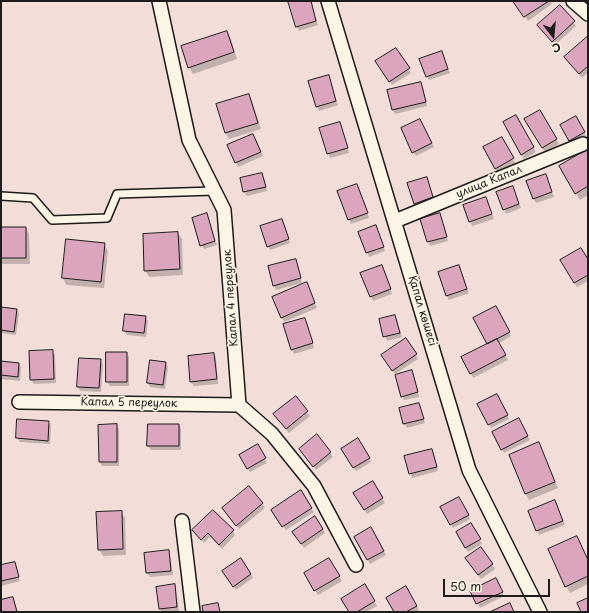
<!DOCTYPE html>
<meta charset="utf-8">
<style>
body{margin:0}
#map{position:relative;width:589px;height:613px;overflow:hidden;background:#f2ddd9;font-family:"Playpen Sans",sans-serif}
canvas{display:block}
.frame{position:absolute;inset:0;border:2px solid #1c1c1c;pointer-events:none}
.north{position:absolute;left:533px;top:16px;width:40px;height:40px;-webkit-text-stroke:3px #fcf5e5;paint-order:stroke;rotate:164deg;font-size:11px;font-weight:700;line-height:16px;text-align:center;color:#1c1c1c}
.north::after{content:'';display:block;margin:auto;width:14px;height:18px;background:#1c1c1c;clip-path:polygon(50% 0,100% 100%,50% 72%,0 100%)}
.scale{position:absolute;left:443px;top:579px;width:107px;height:18px;box-sizing:border-box;border:2px solid #1c1c1c;border-top:0;padding-left:5px;font-size:12px;line-height:14px;white-space:nowrap;color:#1c1c1c;-webkit-text-stroke:3px #fcf5e5;paint-order:stroke}
</style>
<div id="map">
<canvas width="589" height="613"></canvas>
<div class="frame"></div>
<div class="north">С</div>
<div class="scale">50 m</div>
</div>
<script>
const ctx = document.querySelector('canvas').getContext('2d');
ctx.lineJoin = 'round';
function fillPath(path, color) { ctx.fillStyle = color; ctx.fill(path, 'evenodd'); }
function trace(path, color, width, dash) { ctx.strokeStyle = color; ctx.lineWidth = width; ctx.lineCap = dash ? 'butt' : 'round'; ctx.setLineDash(dash || []); ctx.stroke(path); }
function drawText(font, color, halo, rows, align = 'center') {
  ctx.font = font + ' "Playpen Sans",sans-serif'; ctx.lineWidth = 3.5; ctx.setLineDash([]); ctx.textBaseline = 'middle'; ctx.strokeStyle = halo; ctx.fillStyle = color; for (const [text, x, y, turn = 0] of rows) {
    ctx.save(); ctx.translate(x, y); ctx.rotate((+turn || 0) * Math.PI / 180); ctx.textAlign = isNaN(turn) ? turn : align; if (halo) ctx.strokeText(text, 0, 0); ctx.fillText(text, 0, 0); ctx.restore();
  }
}
fillPath(new Path2D(`
 M 292,1 L 311,1 L 318,25 L 299,31 L 297,27 Z
 M 514,1 L 550,1 L 552,4 L 528,21 Z
 M 560,6 L 576,26 L 555,45 L 538,25 Z
 M 227,32 L 231,39 L 237,59 L 193,74 L 189,67 Z
 M 588,38 L 588,72 L 582,78 L 565,57 Z
 M 396,49 L 411,73 L 392,85 L 377,62 Z
 M 442,52 L 450,73 L 429,80 L 427,76 Z
 M 328,76 L 338,105 L 319,111 L 317,107 Z
 M 420,83 L 423,87 L 427,106 L 395,114 L 393,110 Z
 M 248,95 L 252,101 L 261,129 L 229,139 L 225,132 Z
 M 540,111 L 559,144 L 545,152 L 526,119 Z
 M 516,116 L 536,152 L 524,159 L 504,123 Z
 M 576,118 L 586,136 L 572,145 L 561,126 Z
 M 340,123 L 349,153 L 330,158 L 321,129 Z
 M 422,124 L 434,147 L 416,156 L 413,152 Z
 M 501,138 L 515,163 L 498,173 L 484,148 Z
 M 255,139 L 263,156 L 238,167 L 236,162 Z
 M 588,151 L 588,195 L 580,200 L 561,167 Z
 M 262,174 L 264,178 L 267,191 L 247,196 L 244,192 Z
 M 548,180 L 554,197 L 536,203 L 534,199 Z
 M 428,182 L 435,201 L 417,207 L 415,203 Z
 M 512,187 L 521,208 L 506,214 L 504,209 Z
 M 359,189 L 369,218 L 351,224 L 338,192 Z
 M 486,198 L 494,219 L 472,226 L 464,205 Z
 M 206,214 L 217,245 L 204,249 L 201,245 Z
 M 439,214 L 448,241 L 430,246 L 421,220 Z
 M 281,220 L 290,243 L 270,250 L 268,246 Z
 M 1,228 L 26,228 L 29,234 L 30,264 L 1,264 Z
 M 378,230 L 385,251 L 369,257 L 359,232 Z
 M 178,233 L 182,239 L 183,275 L 149,277 L 145,270 Z
 M 67,240 L 104,244 L 108,251 L 104,288 L 66,285 L 63,278 Z
 M 295,260 L 297,264 L 302,283 L 276,290 L 274,285 Z
 M 562,260 L 588,261 L 588,281 L 577,287 Z
 M 459,266 L 469,293 L 449,300 L 447,296 Z
 M 384,270 L 392,294 L 373,301 L 362,274 Z
 M 308,288 L 317,308 L 284,322 L 282,318 Z
 M 1,308 L 17,310 L 19,314 L 16,335 L 1,333 Z
 M 496,308 L 511,336 L 499,343 L 508,360 L 473,378 L 463,358 L 488,344 L 475,319 Z
 M 395,316 L 397,320 L 402,337 L 387,341 L 380,320 Z
 M 145,317 L 148,321 L 146,337 L 127,335 L 124,331 Z
 M 305,319 L 314,348 L 294,354 L 292,349 Z
 M 52,351 L 55,355 L 56,383 L 34,384 L 31,380 Z
 M 107,353 L 126,353 L 129,357 L 129,386 L 110,386 L 107,382 Z
 M 213,354 L 216,358 L 218,384 L 194,386 L 191,382 Z
 M 416,355 L 418,359 L 395,374 L 385,359 Z
 M 101,360 L 103,365 L 101,392 L 80,391 L 78,386 Z
 M 151,361 L 166,363 L 168,367 L 165,389 L 150,387 L 148,383 Z
 M 1,362 L 19,364 L 21,368 L 20,381 L 1,379 Z
 M 411,371 L 414,375 L 419,397 L 404,400 L 402,396 Z
 M 497,395 L 509,419 L 491,428 L 479,405 Z
 M 295,397 L 310,416 L 289,433 L 277,418 Z
 M 419,404 L 425,423 L 407,428 L 404,424 Z
 M 518,419 L 530,440 L 504,453 L 493,432 Z
 M 18,420 L 48,422 L 51,426 L 50,444 L 20,442 L 17,438 Z
 M 117,425 L 119,430 L 119,466 L 102,466 L 100,462 L 99,426 Z
 M 179,425 L 181,429 L 181,450 L 151,450 L 148,446 Z
 M 317,436 L 333,457 L 316,470 L 300,449 Z
 M 358,440 L 371,462 L 356,471 L 343,449 Z
 M 539,444 L 558,488 L 529,500 L 525,493 Z
 M 257,445 L 267,463 L 250,472 L 240,455 Z
 M 432,450 L 434,454 L 438,471 L 412,478 L 405,457 Z
 M 372,483 L 385,503 L 367,514 L 355,493 Z
 M 249,487 L 265,508 L 239,529 L 225,512 Z
 M 459,498 L 470,519 L 453,528 L 442,507 Z
 M 555,501 L 565,525 L 539,535 L 529,511 Z
 M 311,508 L 314,512 L 286,530 L 275,514 Z
 M 213,511 L 233,531 L 235,535 L 222,549 L 210,537 L 204,543 L 194,530 Z
 M 121,512 L 125,518 L 126,555 L 103,556 L 99,549 Z
 M 471,524 L 482,544 L 468,552 L 457,532 Z
 M 323,529 L 325,533 L 304,548 L 296,536 Z
 M 371,529 L 386,555 L 370,564 L 356,538 Z
 M 480,548 L 495,569 L 481,579 L 469,563 Z
 M 168,551 L 170,555 L 173,575 L 150,577 L 147,573 L 145,554 Z
 M 329,559 L 342,581 L 318,595 L 305,573 Z
 M 588,561 L 588,584 L 570,593 L 566,586 Z
 M 14,563 L 20,581 L 1,586 L 1,566 Z
 M 251,574 L 253,578 L 236,590 L 226,576 Z
 M 498,583 L 504,596 L 480,608 L 471,591 Z
 M 174,585 L 176,589 L 179,611 L 162,612 L 160,608 Z
 M 365,586 L 377,606 L 366,612 L 350,612 Z
 M 406,588 L 419,610 L 415,612 L 396,612 Z
 M 13,598 L 18,612 L 1,612 L 1,601 Z`), '#0003');
const building = new Path2D(`
 M 288,1 L 311,1 L 316,21 L 296,27 Z
 M 513,1 L 549,1 L 524,17 Z
 M 560,5 L 575,21 L 552,42 L 537,25 Z
 M 227,31 L 234,52 L 188,68 L 181,46 Z
 M 588,36 L 588,66 L 579,74 L 564,57 Z
 M 396,48 L 410,68 L 389,82 L 375,61 Z
 M 442,51 L 448,69 L 426,77 L 419,59 Z
 M 329,75 L 336,101 L 316,107 L 308,81 Z
 M 421,82 L 426,102 L 392,110 L 387,90 Z
 M 249,94 L 258,123 L 225,133 L 216,104 Z
 M 540,110 L 557,139 L 542,148 L 524,119 Z
 M 516,115 L 534,147 L 521,155 L 503,122 Z
 M 576,116 L 585,132 L 569,141 L 560,125 Z
 M 420,119 L 432,143 L 412,153 L 401,128 Z
 M 340,122 L 348,148 L 327,154 L 319,128 Z
 M 253,134 L 261,152 L 235,163 L 227,145 Z
 M 502,137 L 514,158 L 495,169 L 483,147 Z
 M 588,149 L 588,186 L 575,194 L 559,166 Z
 M 262,173 L 266,187 L 243,192 L 240,178 Z
 M 546,174 L 552,192 L 533,199 L 526,181 Z
 M 427,177 L 433,197 L 414,204 L 407,183 Z
 M 357,184 L 368,213 L 348,220 L 337,191 Z
 M 513,186 L 519,204 L 503,210 L 496,192 Z
 M 486,197 L 492,214 L 469,222 L 463,205 Z
 M 207,213 L 215,241 L 200,246 L 192,218 Z
 M 440,213 L 447,237 L 427,242 L 420,219 Z
 M 282,219 L 289,239 L 267,247 L 260,226 Z
 M 376,225 L 384,247 L 366,253 L 358,232 Z
 M 1,227 L 26,227 L 26,258 L 1,258 Z
 M 178,232 L 180,269 L 144,271 L 143,234 Z
 M 66,239 L 105,243 L 101,282 L 62,278 Z
 M 581,248 L 588,259 L 588,275 L 574,283 L 560,260 Z
 M 296,259 L 301,278 L 273,286 L 268,266 Z
 M 382,265 L 391,289 L 370,297 L 360,273 Z
 M 459,265 L 467,289 L 446,296 L 438,272 Z
 M 307,282 L 315,303 L 281,318 L 272,297 Z
 M 496,306 L 510,332 L 487,344 L 473,318 Z
 M 1,307 L 17,309 L 14,332 L 1,330 Z
 M 125,314 L 146,316 L 144,333 L 123,331 Z
 M 395,315 L 400,333 L 383,337 L 379,319 Z
 M 305,318 L 313,343 L 291,350 L 283,324 Z
 M 406,338 L 417,354 L 392,371 L 381,355 Z
 M 497,339 L 506,355 L 470,374 L 461,357 Z
 M 53,350 L 54,379 L 30,380 L 29,351 Z
 M 106,352 L 127,352 L 127,382 L 106,382 Z
 M 214,353 L 217,379 L 190,382 L 188,356 Z
 M 79,358 L 101,359 L 99,388 L 77,387 Z
 M 150,360 L 166,362 L 163,385 L 147,383 Z
 M 1,361 L 19,363 L 18,377 L 1,375 Z
 M 412,370 L 418,392 L 401,397 L 395,375 Z
 M 497,394 L 508,415 L 488,425 L 477,404 Z
 M 296,396 L 308,411 L 286,429 L 273,414 Z
 M 419,403 L 424,419 L 403,424 L 399,408 Z
 M 519,418 L 528,436 L 501,450 L 492,432 Z
 M 17,419 L 49,421 L 48,441 L 16,438 Z
 M 117,424 L 117,462 L 99,462 L 98,425 Z
 M 148,424 L 179,424 L 179,446 L 147,446 Z
 M 317,434 L 331,452 L 313,467 L 299,449 Z
 M 358,438 L 370,458 L 353,468 L 341,449 Z
 M 539,442 L 555,482 L 525,494 L 509,455 Z
 M 258,444 L 266,458 L 247,469 L 239,455 Z
 M 432,449 L 437,467 L 409,474 L 404,456 Z
 M 373,481 L 383,498 L 364,510 L 353,493 Z
 M 249,486 L 263,503 L 236,526 L 222,508 Z
 M 301,490 L 312,508 L 282,527 L 271,510 Z
 M 459,497 L 469,515 L 450,525 L 440,507 Z
 M 555,500 L 563,521 L 536,531 L 528,511 Z
 M 213,510 L 234,530 L 219,545 L 208,533 L 201,540 L 192,530 Z
 M 122,511 L 123,549 L 98,550 L 96,512 Z
 M 315,516 L 323,529 L 301,544 L 292,532 Z
 M 471,523 L 481,539 L 465,548 L 456,532 Z
 M 371,527 L 384,551 L 367,560 L 354,537 Z
 M 577,536 L 588,560 L 588,576 L 565,587 L 548,549 Z
 M 481,547 L 493,564 L 478,575 L 465,558 Z
 M 169,550 L 171,571 L 146,573 L 144,553 Z
 M 241,558 L 251,574 L 233,587 L 222,571 Z
 M 329,558 L 340,576 L 314,591 L 304,573 Z
 M 15,562 L 19,577 L 1,581 L 1,565 Z
 M 496,578 L 503,592 L 476,604 L 470,591 Z
 M 175,584 L 177,607 L 159,609 L 156,587 Z
 M 365,584 L 375,601 L 357,612 L 349,612 L 341,599 Z
 M 406,586 L 417,606 L 406,612 L 394,612 L 386,598 Z
 M 13,597 L 17,612 L 1,612 L 1,600 Z
 M 588,598 L 588,612 L 581,612 L 577,603 Z
 M 218,603 L 220,612 L 203,612 L 202,606 Z
 M 510,603 L 514,612 L 490,612 Z`);
fillPath(building, '#daa5bd');
trace(building, '#1c1c1c', 1);
const lane = new Path2D(`
 M 1,196 L 33,198 L 52,220 L 107,218 L 117,194 L 214,191`);
const street = new Path2D(`
 M 159,1 L 189,140 L 224,210 L 239,405 L 272,434 L 314,486 L 356,565
 M 328,1 L 469,470 L 540,612
 M 573,1 L 588,14
 M 395,221 L 583,144
 M 19,402 L 239,405
 M 182,521 L 193,612`);
trace(lane, '#1c1c1c', 10);
trace(street, '#1c1c1c', 16);
trace(lane, '#fcf5e5', 7);
trace(street, '#fcf5e5', 13);
drawText('11px', '#1c1c1c', '#fcf5e5', [
 ["улица Капал",489,182,-22],
 ["Капал 4 переулок",231,298,-94],
 ["Қапал көшесі",422,311,73],
 ["Капал 5 переулок",129,403,1]
]);
</script>
